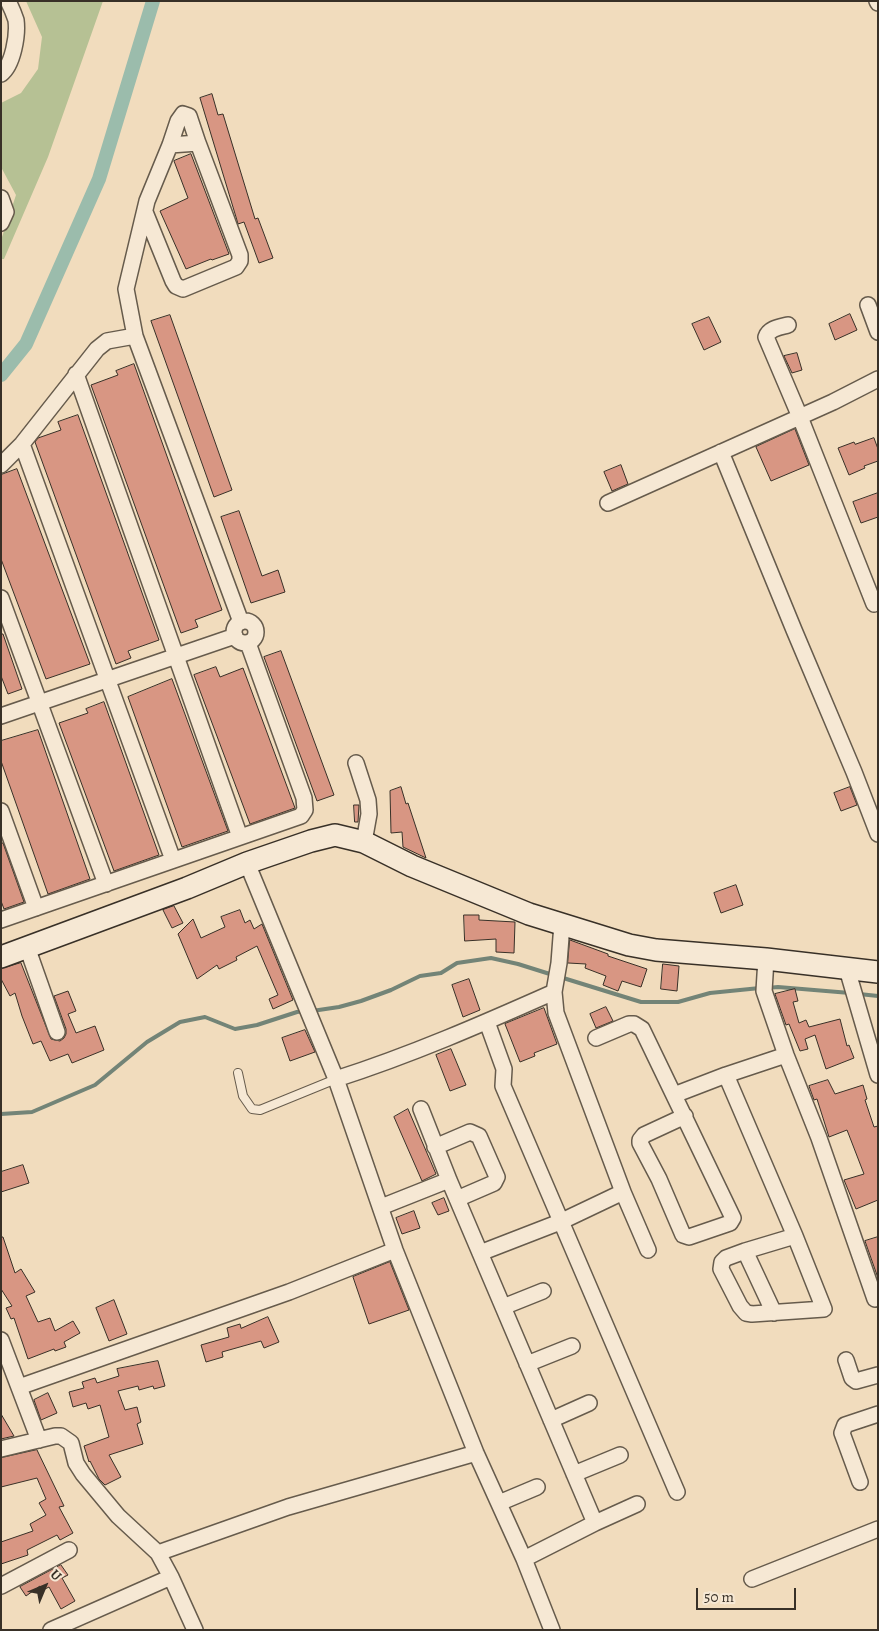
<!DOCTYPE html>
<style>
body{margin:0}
#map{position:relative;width:879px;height:1631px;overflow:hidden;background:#f1dcbd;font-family:Alegreya,serif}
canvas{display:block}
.frame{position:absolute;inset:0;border:2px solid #383027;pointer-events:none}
.north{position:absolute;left:20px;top:1561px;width:50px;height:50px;-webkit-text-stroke:4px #f6e8d4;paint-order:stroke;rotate:45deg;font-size:14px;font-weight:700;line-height:20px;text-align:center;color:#383027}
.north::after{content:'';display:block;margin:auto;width:18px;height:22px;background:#383027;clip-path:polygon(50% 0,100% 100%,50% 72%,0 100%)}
.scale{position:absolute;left:696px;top:1588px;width:100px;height:22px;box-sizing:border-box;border:2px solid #383027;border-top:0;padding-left:6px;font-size:15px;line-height:18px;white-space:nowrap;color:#383027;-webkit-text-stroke:4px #f6e8d4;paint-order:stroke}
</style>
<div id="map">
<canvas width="879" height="1631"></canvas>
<div class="frame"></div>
<div class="north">U</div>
<div class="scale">50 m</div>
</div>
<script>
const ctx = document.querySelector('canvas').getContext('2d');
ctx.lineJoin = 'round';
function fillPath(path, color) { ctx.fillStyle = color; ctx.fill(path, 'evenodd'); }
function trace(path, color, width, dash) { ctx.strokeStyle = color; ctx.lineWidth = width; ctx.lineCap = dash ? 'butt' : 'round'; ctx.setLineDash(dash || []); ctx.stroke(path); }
fillPath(new Path2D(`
 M 26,1 L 103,1 L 48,157 L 4,259 L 1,259 L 1,240 L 16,195 L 1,167 L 1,103 L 21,93 L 38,69 L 42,37 Z`), '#b6c194');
trace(new Path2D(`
 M 560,977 L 641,1002 L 678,1002 L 710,993 L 760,988
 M 767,988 L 778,987 L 850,993
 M 859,994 L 878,996
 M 312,1011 L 339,1007 L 361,1001 L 391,990 L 420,976 L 441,973 L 457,963 L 491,958 L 518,964 L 553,975
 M 1,1114 L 32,1112 L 95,1085 L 147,1042 L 180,1022 L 205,1017 L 235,1029 L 257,1025 L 297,1012 L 305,1011`), '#738477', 4);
trace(new Path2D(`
 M 1,375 L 26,344 L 99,179 L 153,1`), '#9bbcac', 14);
const building = new Path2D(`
 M 212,94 L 218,115 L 223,114 L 255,219 L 258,218 L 273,258 L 259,263 L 244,222 L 238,224 L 236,217 L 200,98 Z
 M 191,154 L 229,254 L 212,260 L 211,259 L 186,269 L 160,211 L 188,198 L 174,161 Z
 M 850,314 L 857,330 L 835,340 L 829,324 Z
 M 170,315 L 232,490 L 214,497 L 151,321 Z
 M 709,317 L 721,342 L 704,350 L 692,324 Z
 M 797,353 L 802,370 L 792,373 L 784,356 Z
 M 134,364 L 222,610 L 195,620 L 198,627 L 181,633 L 91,385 L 118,375 L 116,371 Z
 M 78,415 L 159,640 L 128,651 L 131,658 L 116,664 L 35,442 L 38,438 L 61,430 L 58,422 Z
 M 795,429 L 809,465 L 771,481 L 756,447 Z
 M 874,438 L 878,449 L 878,461 L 864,466 L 865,468 L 849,475 L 838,448 L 854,442 L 855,444 Z
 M 621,465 L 628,484 L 612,491 L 604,472 Z
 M 17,469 L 90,664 L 46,679 L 1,559 L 1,475 Z
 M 878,493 L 878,517 L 861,523 L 853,502 Z
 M 239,511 L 262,576 L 278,570 L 285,592 L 251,603 L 221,517 Z
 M 1,634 L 3,634 L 22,689 L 8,694 L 1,676 Z
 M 281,651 L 334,795 L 317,801 L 264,657 Z
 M 216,667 L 220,677 L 243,668 L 295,808 L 250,824 L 194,675 Z
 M 172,679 L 228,831 L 182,847 L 128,697 Z
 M 104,702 L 159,855 L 114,871 L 59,723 L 88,713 L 86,709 Z
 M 38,730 L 90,879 L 48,894 L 1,761 L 1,741 Z
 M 401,787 L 406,804 L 408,803 L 426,858 L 403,847 L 402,832 L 391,833 L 390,791 Z
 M 850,787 L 857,805 L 841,811 L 834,793 Z
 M 354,805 L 359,805 L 358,822 L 355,822 Z
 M 1,843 L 3,843 L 24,902 L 4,909 L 1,901 Z
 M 736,885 L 743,905 L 721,913 L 714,893 Z
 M 174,906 L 183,923 L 172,928 L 163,910 Z
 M 240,910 L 245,923 L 250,920 L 254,929 L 262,924 L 293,1000 L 273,1009 L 269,999 L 278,995 L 257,946 L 236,957 L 237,960 L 219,969 L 217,965 L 197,979 L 178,934 L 193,919 L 201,938 L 225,927 L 221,917 Z
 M 464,915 L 479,915 L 479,920 L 515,922 L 514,953 L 496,952 L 496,939 L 465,941 Z
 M 570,940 L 608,954 L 608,956 L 647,969 L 641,987 L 622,981 L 618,991 L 603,985 L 606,976 L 585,968 L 586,964 L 568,963 Z
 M 21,963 L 51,1039 L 60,1041 L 64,1038 L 66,1034 L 66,1029 L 54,996 L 68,991 L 76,1011 L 68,1014 L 76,1033 L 95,1026 L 104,1050 L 72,1063 L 68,1054 L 50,1061 L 41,1041 L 33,1044 L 22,1016 L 15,993 L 10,996 L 1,979 L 1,969 Z
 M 663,964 L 679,966 L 677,991 L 661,989 Z
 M 469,979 L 480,1010 L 463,1017 L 452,985 Z
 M 795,989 L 798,1001 L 793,1002 L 799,1023 L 806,1020 L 809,1027 L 840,1019 L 847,1046 L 849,1045 L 854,1058 L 826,1069 L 815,1035 L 805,1039 L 808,1049 L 800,1051 L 789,1024 L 786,1025 L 775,994 Z
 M 606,1007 L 613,1021 L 596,1028 L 590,1014 Z
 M 544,1008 L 557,1044 L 534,1053 L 535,1056 L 520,1062 L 505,1024 Z
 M 305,1030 L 315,1052 L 290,1061 L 282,1038 Z
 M 451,1049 L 466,1085 L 450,1091 L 436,1055 Z
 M 828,1080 L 835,1094 L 863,1085 L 867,1099 L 865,1100 L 874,1127 L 878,1126 L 878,1200 L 856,1209 L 844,1180 L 864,1174 L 847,1130 L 829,1137 L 817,1099 L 814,1100 L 809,1086 Z
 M 408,1109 L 436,1174 L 422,1181 L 394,1117 Z
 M 23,1165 L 29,1183 L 1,1192 L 1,1172 Z
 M 444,1198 L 449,1211 L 438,1215 L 432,1203 Z
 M 414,1211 L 420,1228 L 402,1234 L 396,1218 Z
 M 1,1237 L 3,1237 L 15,1273 L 21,1269 L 35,1292 L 26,1296 L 38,1322 L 50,1318 L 55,1331 L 73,1321 L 80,1333 L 64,1342 L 66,1347 L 55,1351 L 54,1349 L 28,1359 L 14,1318 L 11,1319 L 6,1308 L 12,1306 L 1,1289 Z
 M 878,1237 L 878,1278 L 865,1241 Z
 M 390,1262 L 409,1310 L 369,1324 L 353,1277 Z
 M 114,1300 L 127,1334 L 109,1341 L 96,1308 Z
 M 268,1317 L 279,1342 L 264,1348 L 261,1341 L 222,1352 L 223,1357 L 206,1362 L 201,1345 L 229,1337 L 227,1328 L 240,1324 L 241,1328 Z
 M 158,1361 L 165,1386 L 154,1389 L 153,1386 L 139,1390 L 138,1386 L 118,1391 L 125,1410 L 137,1407 L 141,1422 L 137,1424 L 143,1444 L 109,1455 L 121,1477 L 105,1485 L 99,1479 L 90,1461 L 89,1462 L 84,1446 L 109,1437 L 100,1405 L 88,1409 L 86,1403 L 73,1407 L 69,1392 L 84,1388 L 82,1382 L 95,1378 L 97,1383 L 119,1376 L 117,1369 Z
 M 48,1393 L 57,1413 L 41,1420 L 34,1400 Z
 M 1,1414 L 14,1436 L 1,1439 Z
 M 37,1450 L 64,1506 L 59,1507 L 73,1533 L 60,1540 L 57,1535 L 27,1550 L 28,1555 L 1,1564 L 1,1542 L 33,1531 L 30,1524 L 46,1515 L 39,1503 L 46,1499 L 37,1478 L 1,1487 L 1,1458 Z
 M 61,1565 L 68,1575 L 62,1578 L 75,1601 L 61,1609 L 49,1587 L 43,1590 L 40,1586 L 26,1596 L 20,1587 Z`);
fillPath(building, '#d89683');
trace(building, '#383027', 1);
const lane = new Path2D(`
 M 238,1073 L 243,1096 L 252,1109 L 260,1110 L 336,1079`);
const street = new Path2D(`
 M 877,1 L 878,3
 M 1,74 C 13,65 18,35 16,20 C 14,14 11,7 8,1
 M 170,145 L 198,143 L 189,116 L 183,114 L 178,121 L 170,145 L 147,201 L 126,289 L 135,336 L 241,622
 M 1,198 L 6,212 L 1,223
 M 145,212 L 173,281 L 176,286 L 183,289 L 236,267 L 240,261 L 240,255 L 198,143
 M 868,305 L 878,332
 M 788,325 C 780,327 769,328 766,337 L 800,417 L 874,604
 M 76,374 L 240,837
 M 22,444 L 173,860
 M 721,452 L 794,630 L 854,772 L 878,834
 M 1,465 L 22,444 L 97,349 L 107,341 L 135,336
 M 608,503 L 833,402 L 878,379
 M 1,598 L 106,884
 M234 632a11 11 0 1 1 22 0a11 11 0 1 1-22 0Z
 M 1,716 L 235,636
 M 356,763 L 368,800 L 369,814 L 364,842
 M 1,811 L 36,908
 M 247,863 L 336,1079 L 395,1250 L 476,1453 L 524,1559 L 552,1630
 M 1,920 L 301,816 L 305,810 L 304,798 L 248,643
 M 562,924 L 559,963 L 554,992 L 556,1013 L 623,1192
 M 27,947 L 57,1032
 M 766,959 L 764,991 L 786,1055 L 819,1138 L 875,1299
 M 847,969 L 878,1075
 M 487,1022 L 504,1069 L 503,1086 L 677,1492
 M 596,1038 L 629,1024 L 634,1024 L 642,1029 L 733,1218 L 730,1223 L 689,1237 L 683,1235 L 659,1179 L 640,1143 L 640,1140 L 644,1135 L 685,1116
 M 726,1075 L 795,1236 L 824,1309 L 752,1314 L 746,1313 L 740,1306 L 721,1269 L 722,1262 L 726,1258 L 745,1251 L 795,1236
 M 336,1079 C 411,1055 482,1024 554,992
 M 674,1095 L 726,1075 L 786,1055
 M 421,1109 L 449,1180 L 595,1523
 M 435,1147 L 470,1132 L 479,1136 L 497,1177 L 494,1183 L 457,1199
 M 381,1207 L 449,1180
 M 745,1251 L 774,1313
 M 480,1253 L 560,1222 L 623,1192 L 648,1250
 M 503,1307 L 543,1291
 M 1,1340 L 39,1440
 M 846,1360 L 852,1378 L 856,1381 L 878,1375
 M 527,1364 L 572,1346
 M 19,1387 L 289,1292 L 395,1250
 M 551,1420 L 589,1403
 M 1,1449 L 55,1436 L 61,1436 L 71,1443 L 76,1463 L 83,1474 L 118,1516 L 158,1553 L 171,1577 L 195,1630
 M 574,1474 L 620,1455
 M 860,1482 L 842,1433 L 845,1425 L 878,1414
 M 499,1503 L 537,1487
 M 158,1553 L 288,1507 L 476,1453
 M 524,1559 L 595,1523 L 637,1504
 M 752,1579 L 878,1529
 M 1,1586 L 69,1550
 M 51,1630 L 171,1577`);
const secondary = new Path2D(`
 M 1,957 L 187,888 L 247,863 L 311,841 L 335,835 L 364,842 L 412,866 L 529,914 L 629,945 L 656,950 L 766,959 L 878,972`);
trace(lane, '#665b4c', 10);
trace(street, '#665b4c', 18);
trace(secondary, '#383027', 24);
trace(lane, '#f6e8d4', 8);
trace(street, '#f6e8d4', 15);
trace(secondary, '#f6e8d4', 21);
</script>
